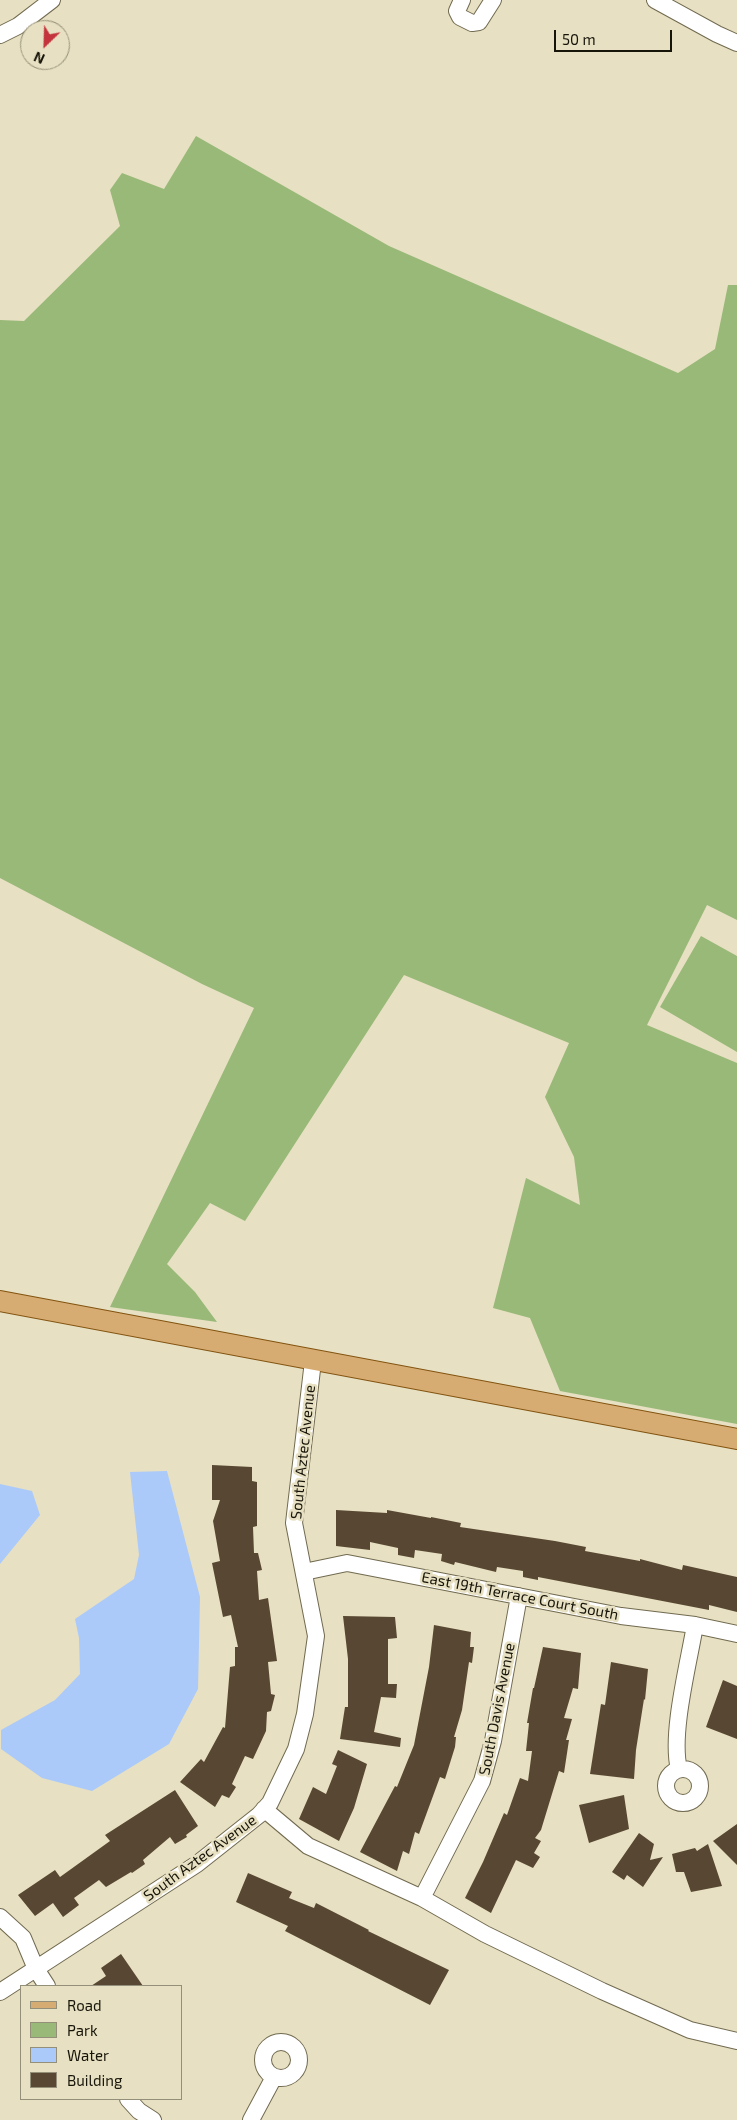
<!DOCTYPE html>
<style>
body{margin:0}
#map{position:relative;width:737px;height:2120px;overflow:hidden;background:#e7e0c2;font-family:"Exo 2",sans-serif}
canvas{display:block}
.legend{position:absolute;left:20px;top:1985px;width:162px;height:115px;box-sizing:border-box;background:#e7e0c2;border:1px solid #948f78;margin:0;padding:6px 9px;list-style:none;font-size:15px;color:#17150a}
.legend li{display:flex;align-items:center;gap:10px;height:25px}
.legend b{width:25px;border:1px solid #948f78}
.north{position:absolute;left:20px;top:20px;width:50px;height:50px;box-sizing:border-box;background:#e7e0c2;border:1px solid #948f78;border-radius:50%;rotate:204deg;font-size:14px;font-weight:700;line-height:20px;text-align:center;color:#17150a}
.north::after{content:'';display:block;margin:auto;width:18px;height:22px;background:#c4343c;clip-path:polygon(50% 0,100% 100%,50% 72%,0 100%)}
.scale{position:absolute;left:554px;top:30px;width:118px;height:22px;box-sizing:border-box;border:2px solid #17150a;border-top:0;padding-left:6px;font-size:15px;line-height:18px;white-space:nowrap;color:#17150a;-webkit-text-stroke:4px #e7e0c2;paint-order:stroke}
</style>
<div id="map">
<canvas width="737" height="2120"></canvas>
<ul class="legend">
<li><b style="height:6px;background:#d7ac72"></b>Road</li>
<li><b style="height:14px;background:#98b978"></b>Park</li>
<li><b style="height:14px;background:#abcafa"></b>Water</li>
<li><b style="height:14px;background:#584833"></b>Building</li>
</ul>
<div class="north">N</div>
<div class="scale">50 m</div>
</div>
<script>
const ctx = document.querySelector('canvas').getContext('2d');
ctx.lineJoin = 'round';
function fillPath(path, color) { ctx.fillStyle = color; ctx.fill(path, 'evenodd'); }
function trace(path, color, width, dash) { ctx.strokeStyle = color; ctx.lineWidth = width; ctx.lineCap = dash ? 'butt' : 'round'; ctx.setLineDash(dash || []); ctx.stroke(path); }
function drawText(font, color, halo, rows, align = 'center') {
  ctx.font = font + ' "Exo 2",sans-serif'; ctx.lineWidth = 5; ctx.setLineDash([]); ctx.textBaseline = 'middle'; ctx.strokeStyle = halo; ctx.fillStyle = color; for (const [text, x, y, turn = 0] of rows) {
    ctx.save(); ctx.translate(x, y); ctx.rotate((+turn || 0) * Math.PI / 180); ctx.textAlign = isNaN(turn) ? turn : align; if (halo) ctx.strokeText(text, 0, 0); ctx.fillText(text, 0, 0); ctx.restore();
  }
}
fillPath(new Path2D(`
 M 196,136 L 389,246 L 678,373 L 715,349 L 728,285 L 737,285 L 737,920 L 707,905 L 647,1025 L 737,1063 L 737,1424 L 560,1391 L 530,1318 L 493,1308 L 526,1178 L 580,1205 L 574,1157 L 545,1097 L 569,1043 L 404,975 L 245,1221 L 210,1203 L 167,1264 L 195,1292 L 217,1322 L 110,1307 L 254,1008 L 202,984 L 0,878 L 0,320 L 24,321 L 120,226 L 110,190 L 122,173 L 164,189 Z
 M 701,936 L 737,956 L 737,1052 L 660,1007 Z`), '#98b978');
fillPath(new Path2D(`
 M 167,1471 L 200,1597 L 198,1689 L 169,1744 L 92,1791 L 42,1778 L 1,1749 L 1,1730 L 55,1700 L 80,1674 L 79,1638 L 75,1619 L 134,1579 L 139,1555 L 130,1472 Z
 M 0,1484 L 32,1491 L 40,1515 L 0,1564 Z`), '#abcafa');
fillPath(new Path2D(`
 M 212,1465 L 252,1467 L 252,1481 L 257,1482 L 257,1526 L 253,1527 L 254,1553 L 258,1553 L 262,1570 L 257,1571 L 259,1600 L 268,1598 L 277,1661 L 268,1662 L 271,1694 L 275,1695 L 271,1711 L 267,1712 L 266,1731 L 253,1759 L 245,1756 L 232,1784 L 236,1787 L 229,1798 L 222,1795 L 215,1807 L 180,1782 L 201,1759 L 204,1762 L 223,1727 L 225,1728 L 230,1667 L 235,1666 L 235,1647 L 238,1647 L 231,1615 L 223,1617 L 212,1563 L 220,1561 L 213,1521 L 220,1500 L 212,1500 Z
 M 336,1510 L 387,1513 L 387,1510 L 431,1518 L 431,1517 L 461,1523 L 460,1527 L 555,1541 L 586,1547 L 585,1551 L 640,1561 L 640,1559 L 682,1570 L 683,1565 L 737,1577 L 737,1612 L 709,1605 L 709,1610 L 538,1577 L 538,1580 L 523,1577 L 523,1571 L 497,1567 L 496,1572 L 455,1562 L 454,1565 L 441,1561 L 442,1554 L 415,1550 L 414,1558 L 398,1555 L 398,1548 L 370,1542 L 370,1550 L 336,1546 Z
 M 343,1616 L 395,1617 L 397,1638 L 388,1639 L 388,1684 L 397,1684 L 396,1698 L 381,1697 L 374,1732 L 401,1738 L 400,1747 L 340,1739 L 345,1707 L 348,1707 L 348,1659 Z
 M 434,1625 L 471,1632 L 470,1647 L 474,1647 L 472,1663 L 469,1662 L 462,1710 L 454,1737 L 456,1737 L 455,1747 L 445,1779 L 440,1777 L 419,1834 L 415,1832 L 409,1854 L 403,1851 L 397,1871 L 360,1852 L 395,1786 L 397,1787 L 414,1745 L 429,1667 Z
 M 543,1647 L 581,1653 L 578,1689 L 573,1688 L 564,1718 L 572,1719 L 566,1740 L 569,1740 L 564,1773 L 559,1771 L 541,1830 L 535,1838 L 541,1841 L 534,1853 L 540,1857 L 533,1868 L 516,1860 L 491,1913 L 465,1898 L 483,1862 L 504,1813 L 507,1815 L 520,1778 L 528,1781 L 532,1751 L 526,1751 L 529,1723 L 527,1723 L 533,1688 L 534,1688 Z
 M 611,1662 L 648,1669 L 645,1700 L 644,1699 L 636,1750 L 634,1779 L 590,1774 L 601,1704 L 605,1705 Z
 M 723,1680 L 737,1686 L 737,1739 L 706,1727 Z
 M 338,1750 L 367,1764 L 354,1808 L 339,1841 L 299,1819 L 313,1787 L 326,1794 L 337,1766 L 332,1764 Z
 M 175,1790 L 198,1826 L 186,1835 L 187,1837 L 175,1844 L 170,1837 L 143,1860 L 145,1864 L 132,1873 L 131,1872 L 106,1887 L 99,1880 L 74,1898 L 79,1905 L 63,1917 L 53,1903 L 35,1916 L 18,1895 L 55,1870 L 60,1877 L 110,1841 L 105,1835 Z
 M 624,1795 L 629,1829 L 589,1843 L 579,1805 Z
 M 737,1824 L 737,1865 L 713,1841 Z
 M 639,1833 L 654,1844 L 650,1860 L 663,1857 L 643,1887 L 627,1875 L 624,1880 L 612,1872 Z
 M 708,1844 L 722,1886 L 691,1892 L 684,1872 L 676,1872 L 672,1854 L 695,1848 L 697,1851 Z
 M 248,1873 L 292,1892 L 289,1898 L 314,1908 L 316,1903 L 369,1930 L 368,1931 L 449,1970 L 430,2005 L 285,1931 L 288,1926 L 236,1902 Z
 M 121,1954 L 143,1986 L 91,1986 L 106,1976 L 101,1968 Z`), '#584833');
const minor = new Path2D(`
 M 462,0 L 457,11 L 460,17 L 472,23 L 479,22 L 493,0
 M 655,0 L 717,34 L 737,43
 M 0,35 L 18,26 L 52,0
 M 304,1572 L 347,1563 L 621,1616 L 695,1625 L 737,1634
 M666 1786a17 17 0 1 1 34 0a17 17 0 1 1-34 0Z
 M 679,1769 C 670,1734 689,1662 695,1625
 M 264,1809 L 308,1846 L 422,1898 L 485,1934 L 602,1991 L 690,2030 L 737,2041
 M 422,1898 L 482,1781 L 493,1741 L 519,1596
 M 0,1917 L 23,1938 L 36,1969 L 47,1986
 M 0,1992 L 197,1864 L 259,1815 L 270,1803 L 296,1749 L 305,1714 L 316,1636 L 294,1523 L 313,1361
 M263 2060a18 18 0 1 1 36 0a18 18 0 1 1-36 0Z
 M 128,2099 L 139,2111 L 153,2120
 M 251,2120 L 274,2077`);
const major = new Path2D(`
 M 0,1301 L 737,1439`);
trace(minor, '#716a50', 18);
trace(major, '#825310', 22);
trace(minor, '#fff', 16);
trace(major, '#d7ac72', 20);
drawText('15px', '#17150a', '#e7e0c2', [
 ["South Aztec Avenue",303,1452,-84],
 ["East 19th Terrace Court South",520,1596,11],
 ["South Davis Avenue",497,1709,-79],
 ["South Aztec Avenue",200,1858,-36]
]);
</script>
